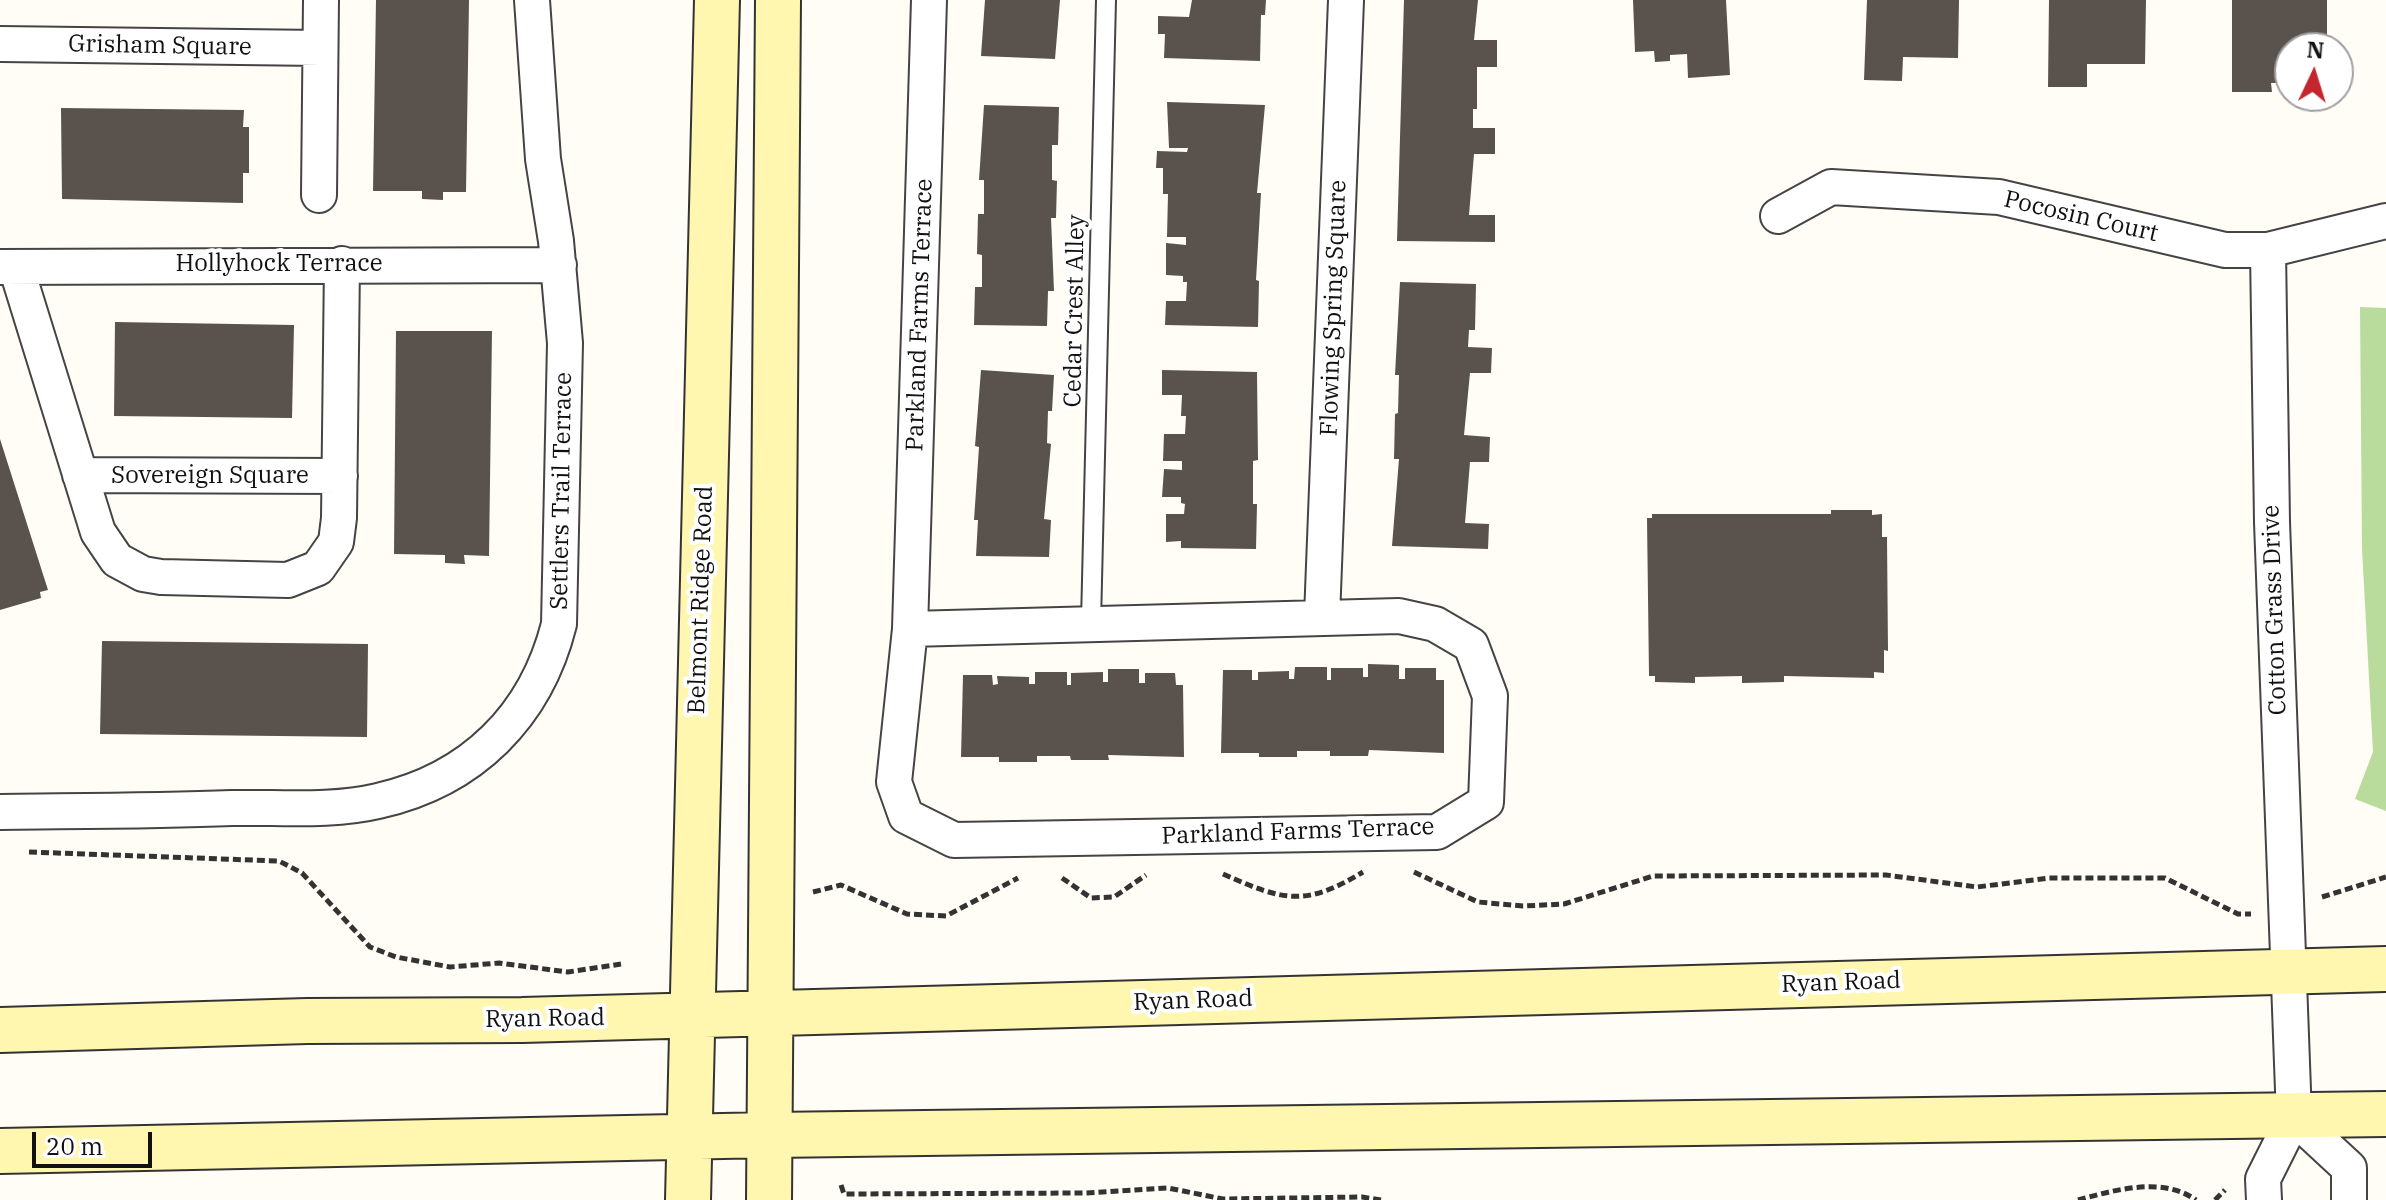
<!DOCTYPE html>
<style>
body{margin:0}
#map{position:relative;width:2386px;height:1200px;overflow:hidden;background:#fffdf5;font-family:"IBM Plex Serif",serif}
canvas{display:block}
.north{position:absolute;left:2274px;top:32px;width:80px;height:80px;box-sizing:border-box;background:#fff;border:2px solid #a0a0a0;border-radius:50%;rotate:4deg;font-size:22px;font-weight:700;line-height:32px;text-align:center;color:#111}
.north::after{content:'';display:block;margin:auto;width:28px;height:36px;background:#c4262e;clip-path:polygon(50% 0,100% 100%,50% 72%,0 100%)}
.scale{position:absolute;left:32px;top:1132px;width:120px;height:36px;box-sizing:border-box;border:4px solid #111;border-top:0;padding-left:10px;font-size:24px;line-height:28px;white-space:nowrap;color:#111;-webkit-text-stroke:6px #fff;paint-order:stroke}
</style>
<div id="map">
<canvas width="2386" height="1200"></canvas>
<div class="north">N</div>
<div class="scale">20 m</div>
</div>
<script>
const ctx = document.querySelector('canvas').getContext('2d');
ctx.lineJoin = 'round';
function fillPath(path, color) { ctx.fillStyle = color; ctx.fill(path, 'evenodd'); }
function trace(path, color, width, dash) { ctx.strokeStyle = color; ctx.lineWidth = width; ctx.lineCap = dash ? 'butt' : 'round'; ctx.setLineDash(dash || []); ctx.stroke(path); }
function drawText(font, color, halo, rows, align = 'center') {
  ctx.font = font + ' "IBM Plex Serif",serif'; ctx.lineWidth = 8; ctx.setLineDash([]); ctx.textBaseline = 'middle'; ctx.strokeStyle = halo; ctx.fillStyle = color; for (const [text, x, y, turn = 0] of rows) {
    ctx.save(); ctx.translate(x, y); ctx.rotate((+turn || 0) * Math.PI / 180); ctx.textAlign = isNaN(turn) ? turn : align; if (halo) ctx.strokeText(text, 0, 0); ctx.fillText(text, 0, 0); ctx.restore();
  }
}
fillPath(new Path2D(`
 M 2360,307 L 2386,308 L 2386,811 L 2355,799 L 2373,752 L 2362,549 Z`), '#b9dc9c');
fillPath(new Path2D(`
 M 376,0 L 469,0 L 466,192 L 443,192 L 443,200 L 422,199 L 422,191 L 373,191 Z
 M 985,0 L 1060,0 L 1055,59 L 981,56 Z
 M 1192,0 L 1266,0 L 1265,15 L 1261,15 L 1260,61 L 1164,58 L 1165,34 L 1158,34 L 1158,16 L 1189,17 Z
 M 1404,0 L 1478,0 L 1474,40 L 1497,40 L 1497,67 L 1477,67 L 1477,109 L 1473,109 L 1473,128 L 1495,128 L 1495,154 L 1474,154 L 1469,215 L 1495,215 L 1495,242 L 1397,241 Z
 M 1633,0 L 1726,0 L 1730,75 L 1688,78 L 1687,54 L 1670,55 L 1670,61 L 1655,62 L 1654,51 L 1635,52 Z
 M 1867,0 L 1959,0 L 1958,58 L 1903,57 L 1902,81 L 1864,80 Z
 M 2049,0 L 2146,0 L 2145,64 L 2087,64 L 2087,87 L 2048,87 Z
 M 2232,0 L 2327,0 L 2327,48 L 2290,48 L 2290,83 L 2271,83 L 2272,92 L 2232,92 Z
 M 1167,102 L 1265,105 L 1257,193 L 1261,193 L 1256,280 L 1259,281 L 1258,327 L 1165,325 L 1166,301 L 1186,301 L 1187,282 L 1183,282 L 1183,276 L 1166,275 L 1166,243 L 1186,245 L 1186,237 L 1167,237 L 1168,194 L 1163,194 L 1163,168 L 1156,168 L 1157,151 L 1187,152 L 1188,148 L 1169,148 Z
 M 984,105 L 1059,107 L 1058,145 L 1052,145 L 1052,180 L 1057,181 L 1056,218 L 1051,218 L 1054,291 L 1048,291 L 1047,326 L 974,325 L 975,287 L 982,287 L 982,255 L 977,254 L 978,214 L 984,214 L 984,180 L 979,180 Z
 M 61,108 L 244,110 L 243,127 L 249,127 L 249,173 L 243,173 L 243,203 L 62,199 Z
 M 1400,282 L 1476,284 L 1475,330 L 1469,330 L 1468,347 L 1492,348 L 1491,373 L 1470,373 L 1464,435 L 1490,437 L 1489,462 L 1470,462 L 1465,523 L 1489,524 L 1488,549 L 1392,546 L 1399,459 L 1394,459 L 1395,414 L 1398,413 L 1399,375 L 1395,375 Z
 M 115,322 L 294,325 L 292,418 L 114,416 Z
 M 396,331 L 492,331 L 489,556 L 464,555 L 465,564 L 445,563 L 445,555 L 394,554 Z
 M 981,370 L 1054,375 L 1052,411 L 1048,411 L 1047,443 L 1051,444 L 1044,519 L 1051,520 L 1049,557 L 976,556 L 978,520 L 974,520 L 979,447 L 975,446 Z
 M 1162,370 L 1257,372 L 1258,460 L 1253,461 L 1253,504 L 1257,504 L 1256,549 L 1181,548 L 1181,541 L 1166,542 L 1166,514 L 1184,514 L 1185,504 L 1181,503 L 1181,497 L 1162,497 L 1164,469 L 1182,470 L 1182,461 L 1163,461 L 1164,434 L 1185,434 L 1186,416 L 1181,416 L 1182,395 L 1162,395 Z
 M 0,439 L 48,590 L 40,592 L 41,598 L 0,610 Z
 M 1831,510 L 1872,510 L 1872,515 L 1882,514 L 1882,537 L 1887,537 L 1888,651 L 1884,650 L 1884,673 L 1874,672 L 1874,678 L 1784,676 L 1784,682 L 1742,683 L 1742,676 L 1695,677 L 1695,683 L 1655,682 L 1655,676 L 1649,676 L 1647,518 L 1652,518 L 1652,514 L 1831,514 Z
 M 102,641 L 368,644 L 367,737 L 100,734 Z
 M 1368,664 L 1399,665 L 1399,679 L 1405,679 L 1405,668 L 1436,668 L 1436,680 L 1444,680 L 1444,753 L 1369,750 L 1368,756 L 1330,756 L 1330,751 L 1297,751 L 1297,757 L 1259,757 L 1259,753 L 1221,753 L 1223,670 L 1252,670 L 1252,680 L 1258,680 L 1258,672 L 1289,671 L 1289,679 L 1294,679 L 1295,667 L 1327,667 L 1327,680 L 1331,680 L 1331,668 L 1363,668 L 1363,677 L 1368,677 Z
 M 1108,669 L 1139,669 L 1139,683 L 1145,683 L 1145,673 L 1175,673 L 1176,685 L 1183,685 L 1184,757 L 1108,755 L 1109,760 L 1071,760 L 1070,756 L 1037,756 L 1037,762 L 999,762 L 999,757 L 961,757 L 963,675 L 992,675 L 993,685 L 998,684 L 997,676 L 1029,677 L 1029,684 L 1035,684 L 1035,672 L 1067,672 L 1067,685 L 1071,685 L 1071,673 L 1103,672 L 1103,682 L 1108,682 Z`), '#5a524d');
const lane = new Path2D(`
 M 1091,622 L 1106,0`);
const street = new Path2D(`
 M 0,44 L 320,48
 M 319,195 L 321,0
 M 1778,216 L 1831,187 L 1999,197 L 2225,250 L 2268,250 L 2386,221
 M 0,267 L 559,265
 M 16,267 L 98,532 L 117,560 L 143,574 L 161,577 L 288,580 L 318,568 L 336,542 L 339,518 L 342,264
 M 80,475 L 340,476
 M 1322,617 L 1346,0
 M 910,629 L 1399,616 L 1435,624 L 1471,645 L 1490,696 L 1486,802 L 1437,832 L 954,840 L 906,816 L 894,782 L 910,629 L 929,0
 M 0,812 C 77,811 155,811 232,808 C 279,807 332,812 378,801 C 472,780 536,716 559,624 L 565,343 L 556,241 L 543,159 L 532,0
 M 2294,1117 L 2349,1168 L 2349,1200
 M 2264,1200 L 2263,1179 L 2294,1117 L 2272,522 L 2268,250`);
const secondary = new Path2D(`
 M 0,1030 L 307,1021 L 522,1020 L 2386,969
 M 0,1151 L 771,1135 L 2386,1114
 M 688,1200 L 717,0
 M 769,1200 L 778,0`);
trace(lane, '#444', 22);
trace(street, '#444', 38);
trace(secondary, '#333', 48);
trace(new Path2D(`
 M 29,852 L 279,861 L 302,873 L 370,947 L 396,957 L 450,967 L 499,963 L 568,972 L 621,964
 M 1414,872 L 1478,902 L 1523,906 L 1564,904 L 1653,876 L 1886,875 L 1977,887 L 2049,878 L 2165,878 L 2238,914 L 2251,914
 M 1223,874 C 1282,900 1304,908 1363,872
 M 1062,878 L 1091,898 L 1114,897 L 1146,875
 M 813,892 L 841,885 L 907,914 L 946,916 L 1018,878
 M 2322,897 L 2386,877
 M 841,1185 L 844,1194 L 1085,1193 L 1168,1188 L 1223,1199 L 1362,1197 L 1381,1200
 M 2078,1200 C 2115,1190 2162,1176 2196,1200
 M 2215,1200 L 2225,1190`), '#333', 5, [8, 4]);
trace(lane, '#fff', 18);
trace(street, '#fff', 34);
trace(secondary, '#fff6b0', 44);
drawText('24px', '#111', '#fff', [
 ["Grisham Square",160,46,1],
 ["Pocosin Court",2081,217,13],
 ["Hollyhock Terrace",279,264],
 ["Flowing Spring Square",1334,308,-88],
 ["Cedar Crest Alley",1075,311,-89],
 ["Parkland Farms Terrace",920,315,-88],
 ["Sovereign Square",210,476],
 ["Settlers Trail Terrace",562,491,-89],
 ["Belmont Ridge Road",701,600,-88],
 ["Cotton Grass Drive",2275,610,-92],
 ["Parkland Farms Terrace",1298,832,-2],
 ["Ryan Road",1841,983,-2],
 ["Ryan Road",1193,1001,-2],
 ["Ryan Road",545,1019,-1]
]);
</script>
